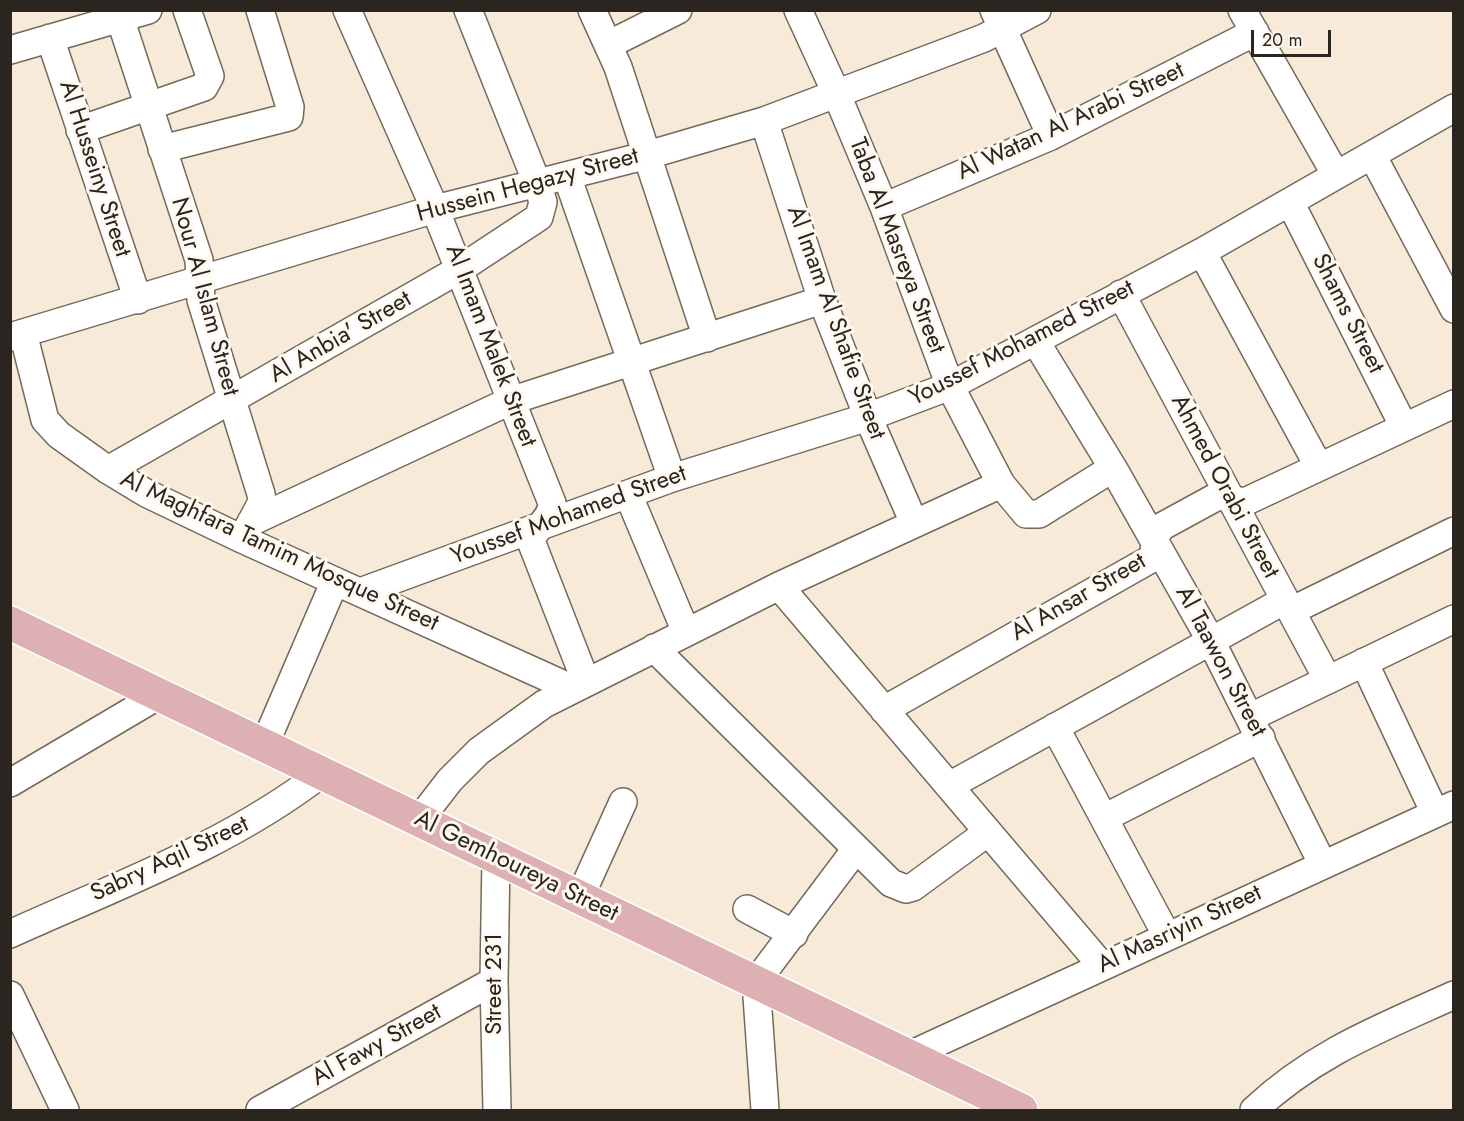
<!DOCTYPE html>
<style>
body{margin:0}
#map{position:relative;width:1464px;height:1121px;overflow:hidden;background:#f7ead8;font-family:Jost,sans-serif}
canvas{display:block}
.frame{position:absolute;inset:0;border:12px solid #2a251f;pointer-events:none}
.scale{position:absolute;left:1251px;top:30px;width:80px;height:27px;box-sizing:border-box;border:3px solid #2a251f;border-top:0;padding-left:8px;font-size:18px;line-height:21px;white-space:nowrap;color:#2a251f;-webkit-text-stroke:4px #fef8f1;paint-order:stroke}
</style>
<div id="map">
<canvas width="1464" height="1121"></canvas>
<div class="frame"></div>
<div class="scale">20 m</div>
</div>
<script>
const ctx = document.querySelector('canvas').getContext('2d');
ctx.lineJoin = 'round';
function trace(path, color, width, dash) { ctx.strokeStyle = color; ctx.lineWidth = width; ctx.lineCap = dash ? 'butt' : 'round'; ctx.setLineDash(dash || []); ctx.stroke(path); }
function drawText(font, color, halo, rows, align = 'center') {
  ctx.font = font + ' Jost,sans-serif'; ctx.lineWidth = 6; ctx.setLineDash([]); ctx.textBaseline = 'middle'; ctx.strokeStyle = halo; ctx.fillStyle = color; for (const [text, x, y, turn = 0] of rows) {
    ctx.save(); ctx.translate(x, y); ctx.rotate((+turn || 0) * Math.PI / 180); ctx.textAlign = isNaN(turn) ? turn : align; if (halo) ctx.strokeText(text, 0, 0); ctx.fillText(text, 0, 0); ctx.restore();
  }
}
const minor = new Path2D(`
 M 347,10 L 435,209 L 552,503 C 552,520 535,526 531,541 L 586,682
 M 592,10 L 618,67 L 707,338
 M 798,10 L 837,95 L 884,207 L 950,386 L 1001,484 L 1026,514 L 1039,514 L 1113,468
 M 994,10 L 1051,136
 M 1242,10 L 1336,175
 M 120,18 L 199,260 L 201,300 L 261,494 L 262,502 L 248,528
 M 50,38 L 138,300
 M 608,45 L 678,10
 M 10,50 L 148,10
 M 764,121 L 822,300 L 868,417 L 914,523
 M 80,130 L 204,87 L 210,76 L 187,10
 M 162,149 L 289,117 L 290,107 L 260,10
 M 1372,155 L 1454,309
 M 567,176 L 672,478
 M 1290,202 L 1404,427
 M 884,207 L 1051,136 L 1255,32
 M 1202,252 L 1319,467
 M 1121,294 L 1328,680
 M 23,333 L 45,420 L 59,435 L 108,470 L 146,493 L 242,539 L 573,689
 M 10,337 L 435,209 L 648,155 L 764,121 L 984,38 L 1037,10
 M 1036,342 L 1113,468 L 1211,641 L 1322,863
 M 108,470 L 460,269 L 539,217 L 543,202 L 537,183 L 468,10
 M 628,494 L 686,632
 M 251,522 L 510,401 L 822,300
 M 779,586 L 1102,966
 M 360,592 L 672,478 L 868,417 L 950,386 L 1202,252 L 1454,108
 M 1291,611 L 1454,531
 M 654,648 L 891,883 L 906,889 L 913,887 L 988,832
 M 1364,662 L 1435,813
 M 884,710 L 1149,560 L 1154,555 L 1155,537 L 1161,527 L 1216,497 C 1229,494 1236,505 1249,500 L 1454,404
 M 1251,717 L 1454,619
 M 1055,727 L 1167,936
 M 264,746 L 335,581
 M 10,783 L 159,695
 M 949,786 L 1285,600
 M 1104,818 L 1261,738
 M 419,820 L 450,780 L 479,751 L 544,704 L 779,586 L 1001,484
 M 496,857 L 494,981 L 497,1110
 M 580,897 L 623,802
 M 747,909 L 794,934
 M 10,934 C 116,886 229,845 322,773
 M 10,995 L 65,1110
 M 908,1056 L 1454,805
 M 260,1110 L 494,981
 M 765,1110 L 756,982 L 856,849
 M 1254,1110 C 1315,1053 1379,1029 1454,995`);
const major = new Path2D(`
 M 10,623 L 1021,1110`);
trace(minor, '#756959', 30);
trace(major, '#fff', 36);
trace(minor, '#fff', 27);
trace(major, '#ddb0b4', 33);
drawText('24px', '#2a251f', '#fef8f1', [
 ["Al Watan Al Arabi Street",1071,122,-25],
 ["Al Husseiny Street",94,169,72],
 ["Hussein Hegazy Street",528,186,-15],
 ["Taba Al Masreya Street",896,246,69],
 ["Nour Al Islam Street",204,297,75],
 ["Shams Street",1347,314,63],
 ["Al Imam Al Shafie Street",835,323,70],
 ["Al Anbia' Street",341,338,-30],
 ["Youssef Mohamed Street",1022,344,-27],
 ["Al Imam Malek Street",490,346,69],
 ["Ahmed Orabi Street",1224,487,62],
 ["Youssef Mohamed Street",569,516,-20],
 ["Al Maghfara Tamim Mosque Street",279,552,25],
 ["Al Ansar Street",1079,598,-30],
 ["Al Taawon Street",1220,662,62],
 ["Sabry Aqil Street",170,860,-25],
 ["Al Gemhoureya Street",516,867,26],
 ["Al Masriyin Street",1180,930,-25],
 ["Street 231",495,984,-90],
 ["Al Fawy Street",377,1046,-29]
]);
</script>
